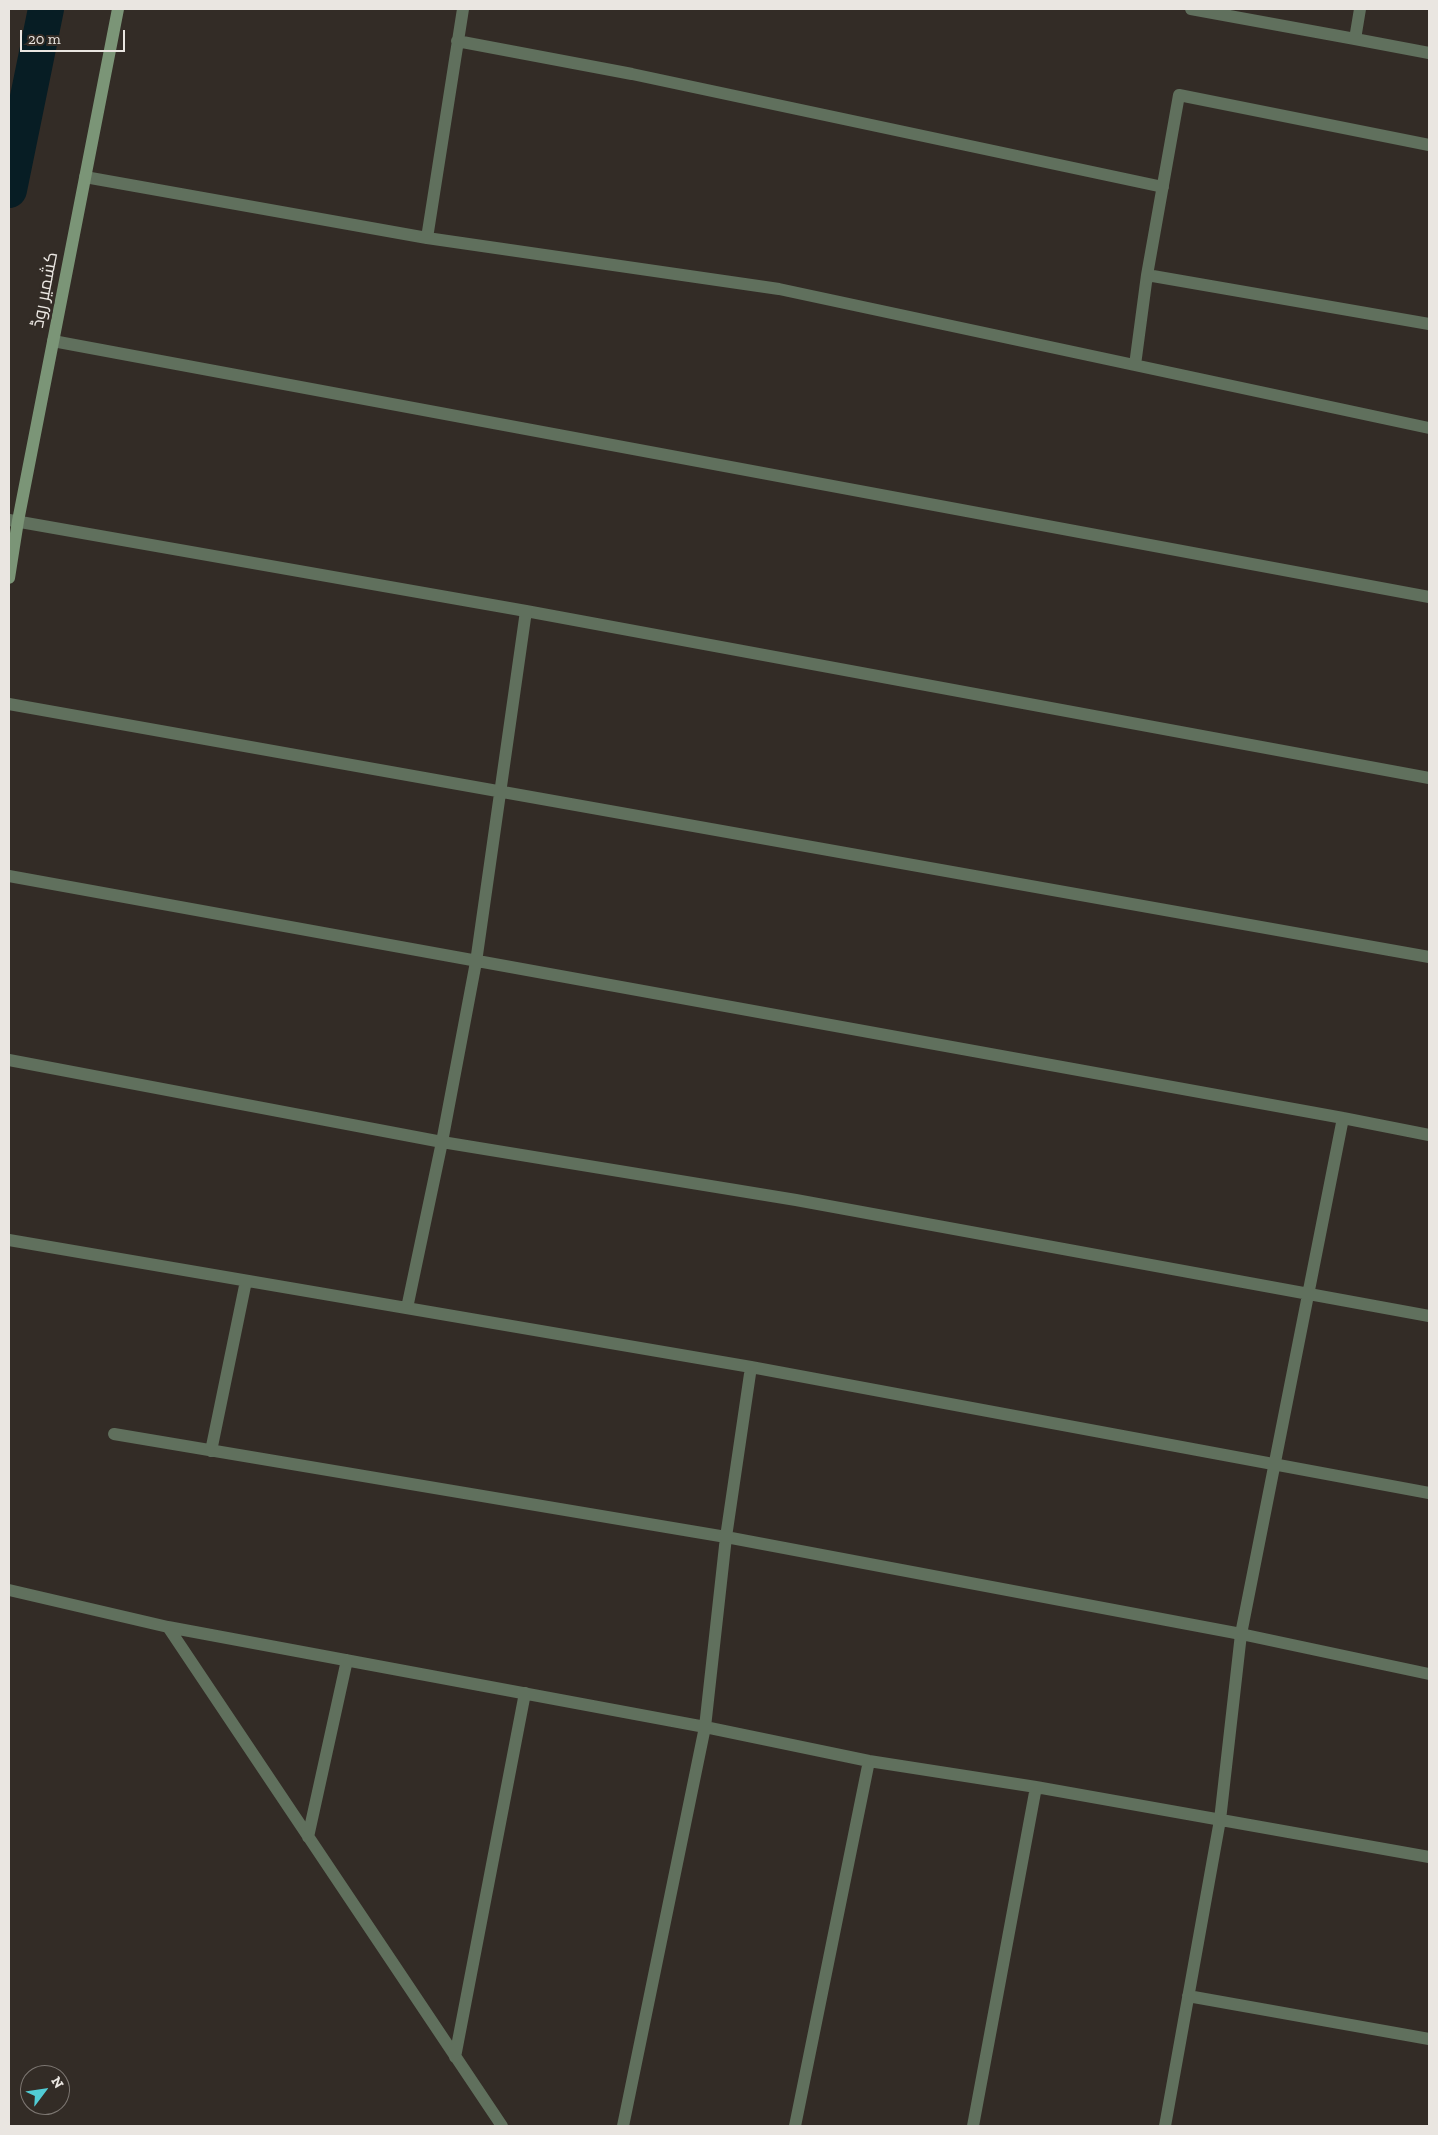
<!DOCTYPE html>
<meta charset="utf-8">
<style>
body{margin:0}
#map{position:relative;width:1438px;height:2135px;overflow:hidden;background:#332c26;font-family:"Zilla Slab",serif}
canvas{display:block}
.frame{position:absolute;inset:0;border:10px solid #eae6e1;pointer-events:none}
.north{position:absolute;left:20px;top:2065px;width:50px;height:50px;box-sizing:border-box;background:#332c26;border:1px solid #7c7671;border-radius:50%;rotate:59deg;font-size:14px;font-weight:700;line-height:20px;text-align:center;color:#eae6e1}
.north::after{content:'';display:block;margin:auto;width:18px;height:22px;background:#51ccd5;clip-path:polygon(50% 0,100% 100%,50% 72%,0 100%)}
.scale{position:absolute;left:20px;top:30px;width:105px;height:22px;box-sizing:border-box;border:2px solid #eae6e1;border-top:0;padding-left:6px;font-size:15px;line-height:18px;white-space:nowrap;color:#eae6e1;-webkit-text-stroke:4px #332c26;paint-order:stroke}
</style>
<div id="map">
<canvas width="1438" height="2135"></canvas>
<div class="frame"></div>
<div class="north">N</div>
<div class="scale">20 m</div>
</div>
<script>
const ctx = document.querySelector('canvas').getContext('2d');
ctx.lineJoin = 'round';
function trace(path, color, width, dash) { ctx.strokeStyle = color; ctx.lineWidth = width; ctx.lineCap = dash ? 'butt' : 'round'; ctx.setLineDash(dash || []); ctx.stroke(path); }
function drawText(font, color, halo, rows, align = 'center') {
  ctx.font = font + ' "Zilla Slab",Cairo,serif'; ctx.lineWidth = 5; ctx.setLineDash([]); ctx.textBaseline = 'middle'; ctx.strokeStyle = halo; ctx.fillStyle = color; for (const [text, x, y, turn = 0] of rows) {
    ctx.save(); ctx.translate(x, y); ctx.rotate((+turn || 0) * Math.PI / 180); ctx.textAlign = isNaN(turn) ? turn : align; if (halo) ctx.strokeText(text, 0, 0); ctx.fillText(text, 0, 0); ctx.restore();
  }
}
trace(new Path2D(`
 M 9,190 L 46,9`), '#071d24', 36);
trace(new Path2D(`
 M 1191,9 L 1355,39
 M 1360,9 L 1355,39 L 1429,53
 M 457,41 L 632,74 L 1163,187
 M 85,177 L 427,238 L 779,289 L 1429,428
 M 427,238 L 463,9
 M 1147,275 L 1179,95 L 1429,145
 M 53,341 L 1429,597
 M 1135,365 L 1147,275 L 1429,324
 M 9,520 L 526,611 L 1429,778
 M 9,704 L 1429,957
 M 9,876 L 1343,1118 L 1429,1135
 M 9,1060 L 442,1142 L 796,1200 L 1429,1316
 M 9,1240 L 751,1367 L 1429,1493
 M 407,1308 L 442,1142 L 476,962 L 526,611
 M 114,1434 L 726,1537 L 1241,1634 L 1429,1674
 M 211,1451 L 246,1281
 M 9,1590 L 168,1627 L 705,1727 L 869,1761 L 1036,1787 L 1429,1857
 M 168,1627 L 502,2126
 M 308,1837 L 347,1660
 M 1188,1996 L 1429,2039
 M 455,2057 L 525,1693
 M 623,2126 L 705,1727 L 726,1537 L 751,1367
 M 795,2126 L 869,1761
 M 973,2126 L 1036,1787
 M 1165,2126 L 1220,1820 L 1241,1634 L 1343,1118`), '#60705d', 12);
trace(new Path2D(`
 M 9,578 L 18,521 L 118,9`), '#7b9577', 12);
drawText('18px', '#eae6e1', '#332c26', [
 ["کشمیر روڈ",45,290,-79]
]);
</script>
